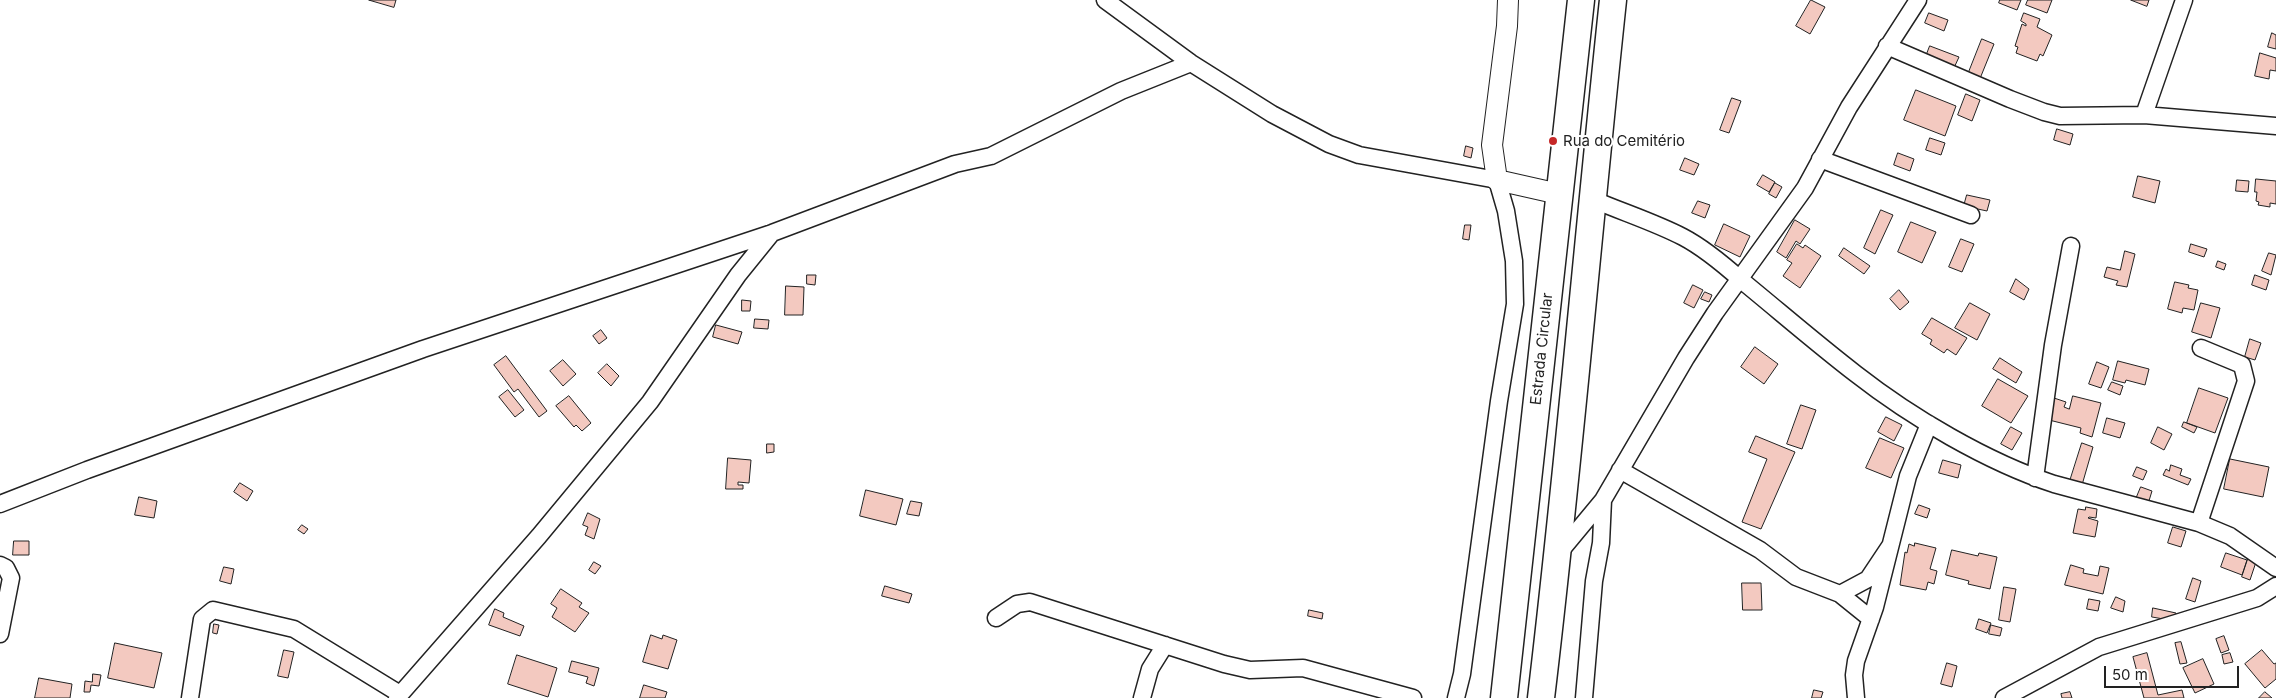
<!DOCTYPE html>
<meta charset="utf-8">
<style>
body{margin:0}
#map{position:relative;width:2276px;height:698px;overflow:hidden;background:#fff;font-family:Inter,sans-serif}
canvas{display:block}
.scale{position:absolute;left:2104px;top:666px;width:135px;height:22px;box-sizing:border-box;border:2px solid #222;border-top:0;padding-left:6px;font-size:15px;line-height:18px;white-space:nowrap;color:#222;-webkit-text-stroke:4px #fff;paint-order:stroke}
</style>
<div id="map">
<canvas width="2276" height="698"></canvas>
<div class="scale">50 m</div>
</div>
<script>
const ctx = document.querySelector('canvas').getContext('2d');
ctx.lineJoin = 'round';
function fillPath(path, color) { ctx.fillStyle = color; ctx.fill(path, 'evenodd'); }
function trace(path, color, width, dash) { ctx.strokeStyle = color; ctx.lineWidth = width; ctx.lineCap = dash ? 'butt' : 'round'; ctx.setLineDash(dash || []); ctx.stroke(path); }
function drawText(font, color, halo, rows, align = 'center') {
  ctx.font = font + ' Inter,sans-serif'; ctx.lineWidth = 4; ctx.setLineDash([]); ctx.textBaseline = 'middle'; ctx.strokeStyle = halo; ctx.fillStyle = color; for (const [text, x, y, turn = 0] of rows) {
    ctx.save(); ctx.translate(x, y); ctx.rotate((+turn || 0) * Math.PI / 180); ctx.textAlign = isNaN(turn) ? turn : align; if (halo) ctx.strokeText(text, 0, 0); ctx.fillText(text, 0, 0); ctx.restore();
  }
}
const building = new Path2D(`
 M 369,0 L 396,0 L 394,7 Z
 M 1811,0 L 1825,7 L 1810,34 L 1796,26 Z
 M 2000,0 L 2021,0 L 2017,10 L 1999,3 Z
 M 2028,0 L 2052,0 L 2047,13 L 2026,5 Z
 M 2131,0 L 2149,0 L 2147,6 Z
 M 1929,13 L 1948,20 L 1944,31 L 1925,23 Z
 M 2024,13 L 2040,19 L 2037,27 L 2052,35 L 2043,56 L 2040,54 L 2037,61 L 2016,53 L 2018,47 L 2015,46 L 2022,24 L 2026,26 L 2026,24 L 2021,21 Z
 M 2272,33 L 2276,35 L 2276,49 L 2268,47 Z
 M 1982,39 L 1994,44 L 1979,81 L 1967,77 Z
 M 1930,46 L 1959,57 L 1953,70 L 1925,59 Z
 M 2260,53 L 2276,58 L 2276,71 L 2270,70 L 2269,79 L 2255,76 Z
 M 1916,90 L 1956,106 L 1945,136 L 1904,120 Z
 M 1966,94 L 1980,100 L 1972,121 L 1958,115 Z
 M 1732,98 L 1741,101 L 1729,133 L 1720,130 Z
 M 2057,129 L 2073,134 L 2070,145 L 2054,140 Z
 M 1930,138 L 1945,143 L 1941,155 L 1926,150 Z
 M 1466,146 L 1473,148 L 1471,158 L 1464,156 Z
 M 1898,153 L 1914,159 L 1910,171 L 1894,165 Z
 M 1685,158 L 1699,164 L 1694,175 L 1680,170 Z
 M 1763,175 L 1775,182 L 1769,192 L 1757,185 Z
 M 2138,176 L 2160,181 L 2155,203 L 2133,197 Z
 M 2256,179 L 2276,181 L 2276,204 L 2270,203 L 2270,207 L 2258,205 L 2259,202 L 2256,201 L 2257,192 L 2255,192 Z
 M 2237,180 L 2249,181 L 2248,192 L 2236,191 Z
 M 1775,183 L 1782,187 L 1776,198 L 1769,194 Z
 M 1967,195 L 1990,200 L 1987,211 L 1964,206 Z
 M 1698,201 L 1710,205 L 1705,218 L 1692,213 Z
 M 1881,210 L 1893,215 L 1875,254 L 1864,248 Z
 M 1795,220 L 1810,229 L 1800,244 L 1796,241 L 1786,258 L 1777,252 Z
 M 1911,222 L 1936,232 L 1922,263 L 1898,252 Z
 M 1724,224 L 1750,236 L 1740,257 L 1715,245 Z
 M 1465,225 L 1471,225 L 1469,240 L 1463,239 Z
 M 1961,239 L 1974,244 L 1962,272 L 1949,267 Z
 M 1797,244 L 1803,248 L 1805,245 L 1821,256 L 1800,288 L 1783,276 L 1792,263 L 1787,260 Z
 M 2191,244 L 2207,249 L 2204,257 L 2189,252 Z
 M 1844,248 L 1870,266 L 1864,274 L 1839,256 Z
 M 2125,251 L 2135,254 L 2127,287 L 2116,285 L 2118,281 L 2104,277 L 2107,267 L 2120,270 Z
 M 2269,253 L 2276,255 L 2271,275 L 2262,271 Z
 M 2218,261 L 2226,264 L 2224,270 L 2216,267 Z
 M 807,275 L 816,275 L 815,285 L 807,284 Z
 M 2255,275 L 2269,280 L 2266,290 L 2252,285 Z
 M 2016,279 L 2029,289 L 2024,300 L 2010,292 Z
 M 2175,282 L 2189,285 L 2188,288 L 2198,290 L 2194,310 L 2183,308 L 2182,313 L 2168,309 Z
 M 1693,285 L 1703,290 L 1694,308 L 1684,303 Z
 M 786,286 L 804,287 L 803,315 L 785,315 Z
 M 1899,290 L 1909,302 L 1900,310 L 1890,299 Z
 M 1705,292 L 1712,295 L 1709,302 L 1701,299 Z
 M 742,300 L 751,301 L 750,311 L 742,311 Z
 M 1970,303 L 1990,314 L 1977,340 L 1955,328 Z
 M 2201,303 L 2220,308 L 2211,338 L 2192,332 Z
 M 1932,318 L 1967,338 L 1956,355 L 1947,349 L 1944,353 L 1930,344 L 1932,340 L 1922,334 Z
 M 755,319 L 769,320 L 768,329 L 754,328 Z
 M 716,325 L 742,332 L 738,344 L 713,337 Z
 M 601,330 L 607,338 L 599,344 L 593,336 Z
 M 2250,339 L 2261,343 L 2255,360 L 2245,357 Z
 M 1755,347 L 1778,364 L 1764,384 L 1741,367 Z
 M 506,356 L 547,411 L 539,417 L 518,389 L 514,392 L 494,365 Z
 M 2000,358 L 2022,372 L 2016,383 L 1993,369 Z
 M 563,360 L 576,374 L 563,386 L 550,371 Z
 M 2118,361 L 2149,369 L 2145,385 L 2126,380 L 2125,383 L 2113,380 Z
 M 2097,362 L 2109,367 L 2101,388 L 2089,384 Z
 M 607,364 L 619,376 L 611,386 L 598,373 Z
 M 1998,379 L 2028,396 L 2011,423 L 1982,406 Z
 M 2112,382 L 2123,386 L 2120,395 L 2108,390 Z
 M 2199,388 L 2228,398 L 2215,433 L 2187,423 Z
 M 508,390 L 524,410 L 515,417 L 499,397 Z
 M 569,396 L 591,423 L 582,431 L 576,425 L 574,427 L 556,406 Z
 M 2073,396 L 2101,403 L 2092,437 L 2080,433 L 2081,428 L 2049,420 L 2054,398 L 2066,402 L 2064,407 L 2069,409 Z
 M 1801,405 L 1816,410 L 1802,449 L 1787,444 Z
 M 1886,417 L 1902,425 L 1894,441 L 1878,432 Z
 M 2107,418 L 2125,423 L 2120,438 L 2103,433 Z
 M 2184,422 L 2197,427 L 2194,433 L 2182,427 Z
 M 2011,427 L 2022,433 L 2012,450 L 2001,444 Z
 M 2158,427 L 2172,434 L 2164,450 L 2151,443 Z
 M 1756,436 L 1795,452 L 1761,529 L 1742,522 L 1767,459 L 1749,452 Z
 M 1880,438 L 1904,448 L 1891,478 L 1866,468 Z
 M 2082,443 L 2093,447 L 2082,485 L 2070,481 Z
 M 767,444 L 774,444 L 774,452 L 767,453 Z
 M 728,458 L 751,460 L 749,483 L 738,482 L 738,485 L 743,485 L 743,489 L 726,489 Z
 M 2230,459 L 2269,467 L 2263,497 L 2224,489 Z
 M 1943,460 L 1961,465 L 1958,478 L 1939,473 Z
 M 2171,465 L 2182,469 L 2180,475 L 2191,479 L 2188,485 L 2163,475 L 2166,469 L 2169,471 Z
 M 2137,467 L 2147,471 L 2143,480 L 2133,476 Z
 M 240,483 L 253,491 L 247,501 L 234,492 Z
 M 2141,487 L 2152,491 L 2148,504 L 2136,499 Z
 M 866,490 L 903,499 L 896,525 L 860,516 Z
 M 139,497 L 157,501 L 154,518 L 135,515 Z
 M 911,501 L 922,503 L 919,516 L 907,514 Z
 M 1919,505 L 1930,509 L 1927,518 L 1915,514 Z
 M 2086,507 L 2097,509 L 2096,518 L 2089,517 L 2088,518 L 2098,521 L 2095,537 L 2073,533 L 2078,509 L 2085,510 Z
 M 588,513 L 600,519 L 594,539 L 585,535 L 588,527 L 583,525 Z
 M 302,525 L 308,529 L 304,534 L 298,530 Z
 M 2173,527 L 2186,531 L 2181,547 L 2168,543 Z
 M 14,541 L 29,541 L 29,555 L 13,555 Z
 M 1915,543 L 1936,548 L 1930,569 L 1937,571 L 1934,584 L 1928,582 L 1926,590 L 1900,585 L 1905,552 L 1907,553 L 1909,544 L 1914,546 Z
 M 1952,550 L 1978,556 L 1979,553 L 1997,557 L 1990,589 L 1968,584 L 1969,581 L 1946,575 Z
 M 2226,553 L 2247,560 L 2242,575 L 2221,567 Z
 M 2249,556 L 2257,559 L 2250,580 L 2242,577 Z
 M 594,562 L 601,566 L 595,574 L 589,570 Z
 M 2071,565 L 2084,569 L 2083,573 L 2098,576 L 2100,566 L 2109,568 L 2103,594 L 2065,585 Z
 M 224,567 L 234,569 L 231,584 L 220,581 Z
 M 2193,578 L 2201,581 L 2195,602 L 2186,599 Z
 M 1742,583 L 1761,583 L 1762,610 L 1743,610 Z
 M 885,586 L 912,594 L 909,603 L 882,596 Z
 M 2004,587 L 2016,589 L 2010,622 L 1999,620 Z
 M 561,589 L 582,603 L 579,607 L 589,613 L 575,632 L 552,617 L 557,608 L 551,604 Z
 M 2116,597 L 2125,601 L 2123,612 L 2111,608 Z
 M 2089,599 L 2100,601 L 2098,611 L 2087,609 Z
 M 2153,608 L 2176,613 L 2175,621 L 2152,617 Z
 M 495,609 L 504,613 L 503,617 L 524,626 L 520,636 L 489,625 Z
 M 1309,610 L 1323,613 L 1322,619 L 1308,616 Z
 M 1979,619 L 1991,623 L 1987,633 L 1976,629 Z
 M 214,624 L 219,625 L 217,634 L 213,633 Z
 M 1991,625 L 2002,628 L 2000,636 L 1989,634 Z
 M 651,635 L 662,639 L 663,635 L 677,640 L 668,669 L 643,662 Z
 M 2224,636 L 2229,650 L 2221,653 L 2216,639 Z
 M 2181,642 L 2187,663 L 2180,664 L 2175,643 Z
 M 115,643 L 162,653 L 154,688 L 108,678 Z
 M 284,650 L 294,652 L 288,678 L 278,676 Z
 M 2262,650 L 2274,664 L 2276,663 L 2276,679 L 2265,688 L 2245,664 Z
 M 2147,653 L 2158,695 L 2182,690 L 2184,698 L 2144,698 L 2133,657 Z
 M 2230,653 L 2233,662 L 2224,664 L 2222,655 Z
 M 517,655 L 557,668 L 548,697 L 508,684 Z
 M 2203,659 L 2214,684 L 2195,693 L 2183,668 Z
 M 572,661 L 599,668 L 594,686 L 586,683 L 588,677 L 569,672 Z
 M 1947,663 L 1957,666 L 1952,687 L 1941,684 Z
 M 93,674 L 101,675 L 99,686 L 91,685 L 90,692 L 84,692 L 85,681 L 92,682 Z
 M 39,678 L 72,684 L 70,698 L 35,698 Z
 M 644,685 L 667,692 L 665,698 L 640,698 Z
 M 1814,690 L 1823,692 L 1821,698 L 1812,698 Z
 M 2070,692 L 2072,698 L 2062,698 L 2061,694 Z
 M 2265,692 L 2272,698 L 2259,698 Z`);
fillPath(building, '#f3c9c0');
trace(building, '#222', 1);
const minor = new Path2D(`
 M 1105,0 L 1191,63 L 1272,114 L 1329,144 L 1359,155 L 1497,180 L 1506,211 L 1514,261 L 1515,304 L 1499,401 L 1462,674 L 1456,698
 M 1887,46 L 2010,99 L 2044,112 L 2060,116 L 2144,115 L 2276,126
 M 2144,115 L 2184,0
 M 1820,159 L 1971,215
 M 1592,199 C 1622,212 1654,222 1683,237 C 1704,248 1723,264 1741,280 C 1779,311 1817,344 1856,374 C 1911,417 1987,462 2054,484 L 2199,523 L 2230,536 L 2276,568
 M 1620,470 L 1760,550 L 1796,577 L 1840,594 L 1868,579 L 1890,546
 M 2035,478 L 2053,345 L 2071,246
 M 0,504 L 87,470 L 423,349 L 772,233 L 955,164 L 991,156 L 1121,91 L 1191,63
 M 2199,523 L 2246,381 L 2242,365 L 2201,348
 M 1559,553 L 1603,500 L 1686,358 L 1715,313 L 1805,188 L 1849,107 L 1918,0
 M 0,565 L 6,568 L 11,578 L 0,634
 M 1840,594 L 1871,619
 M 996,618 L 1017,604 L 1030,602 L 1224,664 L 1250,670 L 1303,668 L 1413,698
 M 190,698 L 202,619 L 213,610 L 294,629 L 400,694
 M 397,698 L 539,536 L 650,402 L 738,275 L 772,233
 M 1142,698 L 1150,669 L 1165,645
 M 1584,698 L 1594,581 L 1601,543 L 1603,500
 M 1856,698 L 1854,675 L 1856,661 L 1875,607 L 1908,476 L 1929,424
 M 2004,698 L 2099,647 L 2257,598 L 2276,586`);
const tertiary = new Path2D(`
 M 1508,0 L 1507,26 L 1492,145 L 1497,180 L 1559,194`);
const primary = new Path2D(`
 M 1504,698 L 1581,0
 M 1541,698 C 1569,466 1588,233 1613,0`);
trace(minor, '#222', 19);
trace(tertiary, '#222', 22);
trace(primary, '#222', 29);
trace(minor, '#fff', 16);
trace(tertiary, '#fff', 20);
trace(primary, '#fff', 26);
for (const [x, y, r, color] of [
 [1553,141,5,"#c62828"]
]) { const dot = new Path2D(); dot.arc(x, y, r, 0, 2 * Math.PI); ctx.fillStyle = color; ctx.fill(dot); trace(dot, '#fff', 2); }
drawText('15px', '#222', '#fff', [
 ["Rua do Cemitério",1563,141]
], 'left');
drawText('15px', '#222', '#fff', [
 ["Estrada Circular",1542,349,-84]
]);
</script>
